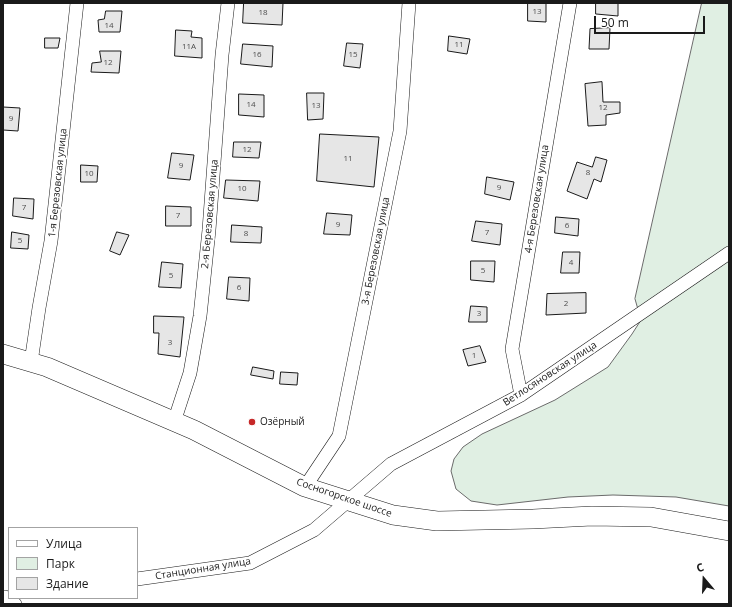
<!DOCTYPE html>
<meta charset="utf-8">
<style>
body{margin:0}
#map{position:relative;width:732px;height:607px;overflow:hidden;background:#fff;font-family:"Open Sans",sans-serif}
canvas{display:block}
.frame{position:absolute;inset:0;border:4px solid #1a1a1a;pointer-events:none}
.legend{position:absolute;left:8px;top:527px;width:130px;height:72px;box-sizing:border-box;background:#fff;border:1px solid #a3a3a3;margin:0;padding:5px 7px;list-style:none;font-size:12px;color:#1a1a1a}
.legend li{display:flex;align-items:center;gap:8px;height:20px}
.legend b{width:20px;border:1px solid #a3a3a3}
.north{position:absolute;left:684px;top:559px;width:40px;height:40px;-webkit-text-stroke:3px #fff;paint-order:stroke;rotate:341deg;font-size:11px;font-weight:700;line-height:16px;text-align:center;color:#1a1a1a}
.north::after{content:'';display:block;margin:auto;width:14px;height:18px;background:#1a1a1a;clip-path:polygon(50% 0,100% 100%,50% 72%,0 100%)}
.scale{position:absolute;left:594px;top:16px;width:111px;height:18px;box-sizing:border-box;border:2px solid #1a1a1a;border-top:0;padding-left:5px;font-size:12px;line-height:14px;white-space:nowrap;color:#1a1a1a;-webkit-text-stroke:3px #fff;paint-order:stroke}
</style>
<div id="map">
<canvas width="732" height="607"></canvas>
<div class="frame"></div>
<ul class="legend">
<li><b style="height:5px;background:#fff"></b>Улица</li>
<li><b style="height:11px;background:#e0efe3"></b>Парк</li>
<li><b style="height:11px;background:#e6e6e6"></b>Здание</li>
</ul>
<div class="north">С</div>
<div class="scale">50 m</div>
</div>
<script>
const ctx = document.querySelector('canvas').getContext('2d');
ctx.lineJoin = 'round';
function fillPath(path, color) { ctx.fillStyle = color; ctx.fill(path, 'evenodd'); }
function trace(path, color, width, dash) { ctx.strokeStyle = color; ctx.lineWidth = width; ctx.lineCap = dash ? 'butt' : 'round'; ctx.setLineDash(dash || []); ctx.stroke(path); }
function drawText(font, color, halo, rows, align = 'center') {
  ctx.font = font + ' "Open Sans",sans-serif'; ctx.lineWidth = 3; ctx.setLineDash([]); ctx.textBaseline = 'middle'; ctx.strokeStyle = halo; ctx.fillStyle = color; for (const [text, x, y, turn = 0] of rows) {
    ctx.save(); ctx.translate(x, y); ctx.rotate((+turn || 0) * Math.PI / 180); ctx.textAlign = isNaN(turn) ? turn : align; if (halo) ctx.strokeText(text, 0, 0); ctx.fillText(text, 0, 0); ctx.restore();
  }
}
const green = new Path2D(`
 M 702,3 L 729,3 L 729,506 L 676,497 L 613,495 L 568,497 L 497,505 L 471,501 L 456,489 L 451,471 L 454,459 L 463,447 L 482,434 L 555,400 L 608,367 L 632,334 L 641,320 L 635,299 Z`);
fillPath(green, '#e0efe3');
trace(green, '#6a6a6a', 1);
const building = new Path2D(`
 M 244,3 L 283,3 L 282,25 L 243,23 Z
 M 528,3 L 546,3 L 546,22 L 528,21 Z
 M 596,3 L 618,3 L 618,16 L 596,14 Z
 M 106,11 L 122,11 L 120,32 L 99,32 L 98,20 L 104,19 Z
 M 610,28 L 609,49 L 589,49 L 590,29 Z
 M 176,30 L 192,31 L 191,37 L 202,38 L 202,58 L 175,56 Z
 M 449,36 L 470,39 L 467,54 L 448,51 Z
 M 45,38 L 60,38 L 58,48 L 45,48 Z
 M 347,43 L 363,44 L 360,68 L 344,66 Z
 M 243,44 L 273,46 L 272,67 L 241,64 Z
 M 100,51 L 121,51 L 119,73 L 91,72 L 92,63 L 101,62 Z
 M 602,82 L 603,102 L 620,102 L 620,113 L 606,115 L 606,125 L 588,126 L 585,84 Z
 M 307,93 L 324,93 L 323,119 L 308,120 Z
 M 239,94 L 264,95 L 264,117 L 239,115 Z
 M 3,107 L 20,108 L 18,131 L 3,130 Z
 M 320,134 L 379,137 L 374,187 L 317,181 Z
 M 234,142 L 261,142 L 259,158 L 233,157 Z
 M 172,153 L 194,155 L 190,180 L 168,178 Z
 M 596,157 L 607,160 L 601,182 L 594,179 L 587,199 L 567,191 L 577,162 L 592,167 Z
 M 81,165 L 98,166 L 97,182 L 81,182 Z
 M 487,177 L 514,182 L 510,200 L 485,194 Z
 M 226,180 L 260,181 L 258,201 L 224,198 Z
 M 14,198 L 34,199 L 33,219 L 13,216 Z
 M 166,206 L 191,207 L 191,226 L 166,226 Z
 M 327,213 L 352,215 L 350,235 L 324,234 Z
 M 556,217 L 579,219 L 578,236 L 555,233 Z
 M 476,221 L 502,224 L 500,245 L 472,241 Z
 M 232,225 L 262,227 L 261,243 L 231,242 Z
 M 12,232 L 29,235 L 28,249 L 11,248 Z
 M 117,232 L 129,235 L 120,255 L 110,251 Z
 M 563,252 L 580,252 L 579,273 L 561,273 Z
 M 471,261 L 495,261 L 494,282 L 471,280 Z
 M 162,262 L 183,264 L 181,288 L 159,287 Z
 M 229,277 L 250,278 L 249,301 L 227,299 Z
 M 586,293 L 586,313 L 546,315 L 547,294 Z
 M 471,306 L 487,307 L 487,322 L 469,322 Z
 M 154,316 L 184,317 L 180,357 L 158,354 L 159,333 L 154,333 Z
 M 480,346 L 486,362 L 468,366 L 463,350 Z
 M 253,367 L 274,371 L 273,379 L 251,375 Z
 M 281,372 L 298,373 L 297,385 L 280,384 Z`);
fillPath(building, '#e6e6e6');
trace(building, '#1a1a1a', 1);
const street = new Path2D(`
 M 31,362 L 39,308 L 51,241 L 77,3
 M 521,395 L 512,349 L 570,3
 M 174,422 L 190,373 L 200,316 L 209,230 L 222,55 L 228,3
 M 305,487 L 339,436 L 400,131 L 409,3
 M 137,579 L 250,563 L 314,530 L 391,464 L 521,395 L 729,253
 M 5,597 L 15,604`);
const secondary = new Path2D(`
 M 3,354 L 47,367 L 194,430 L 305,487 L 393,515 L 437,521 L 533,519 L 592,516 L 651,517 L 729,531`);
trace(street, '#1a1a1a', 14);
trace(secondary, '#1a1a1a', 20);
trace(street, '#fff', 13);
trace(secondary, '#fff', 19);
for (const [x, y, r, color] of [
 [252,422,4,"#c62828"]
]) { const dot = new Path2D(); dot.arc(x, y, r, 0, 2 * Math.PI); ctx.fillStyle = color; ctx.fill(dot); trace(dot, '#fff', 1.5); }
drawText('8px', '#4d4d4d', null, [
 ["13",537,12],
 ["18",263,13],
 ["14",109,26],
 ["11",459,45],
 ["11А",189,47],
 ["16",257,55],
 ["15",353,55],
 ["12",108,63],
 ["14",251,105],
 ["13",316,106],
 ["12",603,108],
 ["9",11,119],
 ["12",247,150],
 ["11",348,159],
 ["9",181,166],
 ["8",588,173],
 ["10",89,174],
 ["9",499,188],
 ["10",242,189],
 ["7",24,208],
 ["7",178,216],
 ["9",338,225],
 ["6",567,226],
 ["7",487,233],
 ["8",246,234],
 ["5",20,241],
 ["4",571,263],
 ["5",483,271],
 ["5",171,276],
 ["6",239,288],
 ["2",566,304],
 ["3",479,314],
 ["3",170,343],
 ["1",474,356]
]);
drawText('10px', '#1a1a1a', '#fff', [
 ["1-я Березовская улица",58,183,-84],
 ["4-я Березовская улица",537,199,-81],
 ["2-я Березовская улица",210,214,-85],
 ["3-я Березовская улица",376,251,-79],
 ["Ветлосяновская улица",550,374,-33],
 ["Сосногорское шоссе",344,498,19],
 ["Станционная улица",203,569,-9]
]);
drawText('10px', '#1a1a1a', '#fff', [
 ["Озёрный",260,422]
], 'left');
</script>
